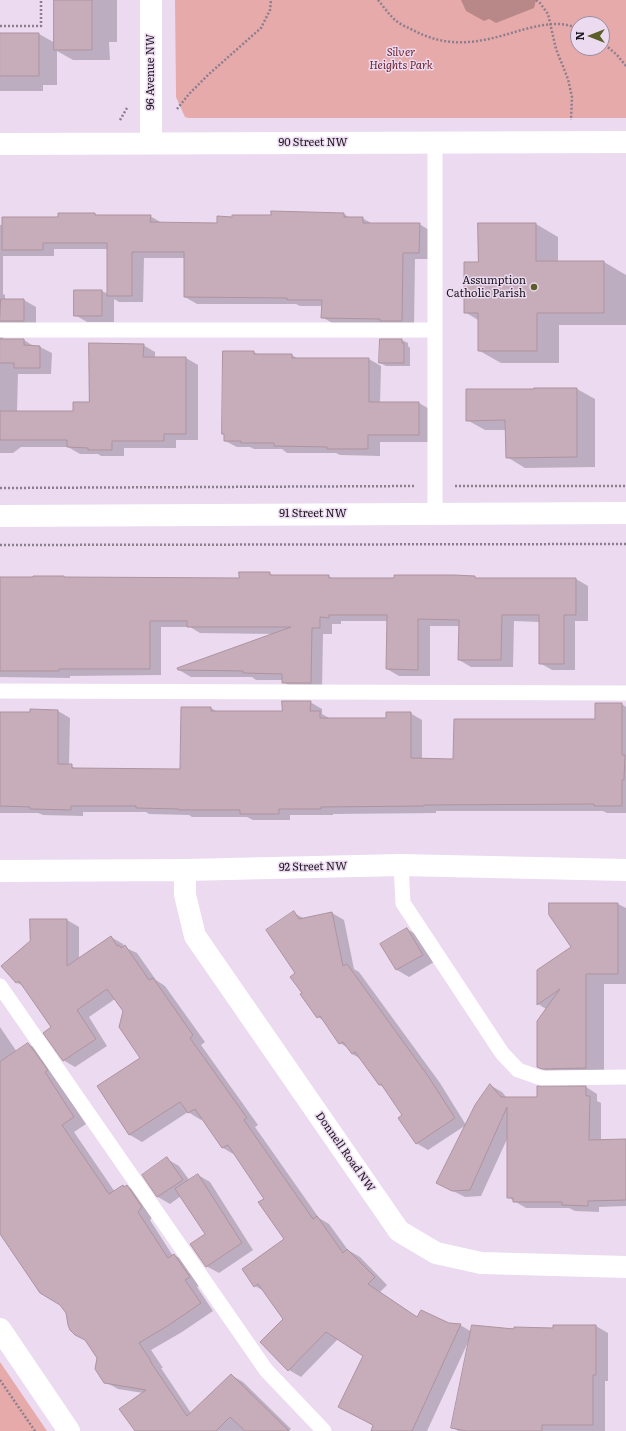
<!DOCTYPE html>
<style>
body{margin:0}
#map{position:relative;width:626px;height:1431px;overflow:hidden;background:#ebdaf0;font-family:Literata,serif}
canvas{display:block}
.north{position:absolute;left:570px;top:16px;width:40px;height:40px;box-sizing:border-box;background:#ebdaf0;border:1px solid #988c9c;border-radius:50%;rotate:270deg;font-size:11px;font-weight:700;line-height:16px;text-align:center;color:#1c161e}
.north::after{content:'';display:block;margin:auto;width:14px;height:18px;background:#5d5d29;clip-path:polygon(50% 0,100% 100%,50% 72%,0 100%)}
</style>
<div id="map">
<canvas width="626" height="1431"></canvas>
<div class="north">N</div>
</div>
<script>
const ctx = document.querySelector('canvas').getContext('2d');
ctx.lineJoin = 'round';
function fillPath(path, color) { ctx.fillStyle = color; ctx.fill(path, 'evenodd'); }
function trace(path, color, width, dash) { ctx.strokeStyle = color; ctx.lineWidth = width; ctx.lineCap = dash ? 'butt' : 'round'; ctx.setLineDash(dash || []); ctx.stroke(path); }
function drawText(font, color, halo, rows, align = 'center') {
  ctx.font = font + ' Literata,serif'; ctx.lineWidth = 3; ctx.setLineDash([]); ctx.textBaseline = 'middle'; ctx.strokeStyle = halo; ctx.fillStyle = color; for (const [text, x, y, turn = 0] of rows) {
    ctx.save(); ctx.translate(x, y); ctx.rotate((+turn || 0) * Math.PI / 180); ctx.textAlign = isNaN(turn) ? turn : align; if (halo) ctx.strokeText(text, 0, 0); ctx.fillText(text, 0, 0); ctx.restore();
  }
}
fillPath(new Path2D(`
 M 175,0 L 626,0 L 626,118 L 188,118 L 185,117 L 176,97 L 176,91 ZM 578,24 L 602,24 L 602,48 L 578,48 Z
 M 0,1362 L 47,1431 L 0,1431 Z`), '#e7aaab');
fillPath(new Path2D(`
 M 55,0 L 117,0 L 117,42 L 109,42 L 110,60 L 73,60 L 57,51 L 57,85 L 43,85 L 43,91 L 0,91 L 0,34 L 39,34 L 55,43 Z
 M 461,0 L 536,0 L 534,8 L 496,23 L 489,19 L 484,21 L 466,11 Z
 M 95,214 L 98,216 L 150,216 L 162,223 L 218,224 L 233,218 L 344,214 L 350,218 L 362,218 L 373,224 L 419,224 L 431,231 L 431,259 L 415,259 L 414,327 L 334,324 L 322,317 L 322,306 L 300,306 L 296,304 L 197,304 L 185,297 L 185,258 L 144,258 L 143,302 L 119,302 L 114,299 L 114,322 L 87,322 L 75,315 L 102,291 L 108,294 L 108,249 L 54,249 L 54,256 L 3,256 L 3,294 L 5,295 L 5,300 L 24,300 L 36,307 L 36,327 L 4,333 L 3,340 L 24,340 L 35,347 L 40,347 L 52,353 L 51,374 L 18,374 L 17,412 L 74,412 L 90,403 L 143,345 L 155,352 L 155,358 L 186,358 L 198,365 L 198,440 L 176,440 L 176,448 L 124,448 L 124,456 L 101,456 L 98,454 L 80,454 L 68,447 L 21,447 L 13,453 L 0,453 L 0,225 Z
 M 536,224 L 558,237 L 558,262 L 604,262 L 626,275 L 626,325 L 559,325 L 559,363 L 501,363 L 478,350 L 478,320 L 465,312 L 479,263 Z
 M 402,340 L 408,343 L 408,346 L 410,348 L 410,366 L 386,366 L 380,363 Z
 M 254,352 L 259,355 L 292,355 L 298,359 L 369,359 L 381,366 L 380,403 L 419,403 L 431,410 L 431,442 L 380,442 L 380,456 L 340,455 L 336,453 L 287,453 L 282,449 L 254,449 L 250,447 L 237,447 L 225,441 L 225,435 L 223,434 Z
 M 577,389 L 595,399 L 595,467 L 525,468 L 507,457 L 507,430 L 485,430 L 467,420 L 535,390 Z
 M 269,573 L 274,576 L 329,576 L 333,579 L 474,577 L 479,579 L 576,579 L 588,586 L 588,621 L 575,621 L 575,670 L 552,670 L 540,663 L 540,622 L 514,621 L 513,667 L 471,667 L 459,660 L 460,626 L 430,626 L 430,676 L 399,676 L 387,669 L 388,621 L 341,621 L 341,624 L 332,624 L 332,634 L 323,634 L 322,689 L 295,689 L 283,682 L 283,680 L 256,680 L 252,677 L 191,677 L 179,670 L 276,634 L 200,633 L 190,627 L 161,627 L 161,675 L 70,676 L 70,678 L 0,677 L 0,578 L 63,577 L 66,578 L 240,579 Z
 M 310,702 L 322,709 L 322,714 L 331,719 L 387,719 L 410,713 L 422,720 L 422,760 L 454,760 L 596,720 L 596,704 L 622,704 L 626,707 L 626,813 L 607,813 L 603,811 L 436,811 L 436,813 L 333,814 L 333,815 L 290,815 L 290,820 L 253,820 L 247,817 L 192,817 L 189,815 L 149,814 L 146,812 L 83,812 L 83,816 L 43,815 L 38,813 L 0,813 L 0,713 L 31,713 L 58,711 L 70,718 L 69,765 L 79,770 L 181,770 L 211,708 L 218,712 L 283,712 Z
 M 618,904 L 626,908 L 626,984 L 604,984 L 604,1078 L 555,1077 L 538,1066 L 546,1009 L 538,1004 L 572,947 Z
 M 294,913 L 305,919 L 332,913 L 344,920 L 354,969 L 359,972 L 440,1083 L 466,1125 L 490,1085 L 502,1092 L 507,1098 L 538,1098 L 586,1087 L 597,1094 L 597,1101 L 601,1103 L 601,1141 L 626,1140 L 626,1206 L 599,1207 L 599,1212 L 575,1211 L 569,1208 L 526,1208 L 514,1201 L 508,1197 L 508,1137 L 481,1196 L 465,1197 L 449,1189 L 466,1125 L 428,1150 L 416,1143 L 403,1115 L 384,1087 L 379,1085 L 361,1059 L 352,1054 L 348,1048 L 340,1043 L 326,1022 L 318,1017 L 303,993 L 297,973 Z
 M 31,920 L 67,920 L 79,927 L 79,959 L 111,937 L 123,944 L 124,947 L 137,953 L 156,980 L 165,986 L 205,1042 L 201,1045 L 258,1125 L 255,1127 L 319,1218 L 329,1224 L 348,1250 L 360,1257 L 387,1285 L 380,1292 L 418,1318 L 460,1325 L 472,1332 L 493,1431 L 458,1431 L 452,1427 L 470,1338 L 427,1431 L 380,1431 L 374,1426 L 339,1407 L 364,1356 L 338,1339 L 301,1377 L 289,1370 L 284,1320 L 264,1291 L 255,1286 L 285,1240 L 265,1199 L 235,1155 L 223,1148 L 203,1118 L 201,1120 L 188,1112 L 142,1142 L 130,1135 L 99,1086 L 142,1058 L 124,1011 L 115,999 L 89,1017 L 107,1046 L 75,1067 L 63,1060 L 52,1028 L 24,986 L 17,983 L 3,966 L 31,941 Z
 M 407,929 L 419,936 L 434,962 L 409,977 L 397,970 L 381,944 Z
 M 0,1027 L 17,1052 L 28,1044 L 41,1051 L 56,1079 L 86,1124 L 74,1132 L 115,1192 L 123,1186 L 125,1187 L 127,1186 L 139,1193 L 154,1215 L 150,1220 L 173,1256 L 174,1255 L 187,1262 L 202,1284 L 197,1287 L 213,1311 L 182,1332 L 151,1350 L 163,1368 L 161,1368 L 191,1413 L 231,1375 L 243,1382 L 291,1429 L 289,1431 L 136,1431 L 143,1393 L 118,1389 L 105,1382 L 98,1358 L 67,1313 L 0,1233 Z
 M 167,1159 L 179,1166 L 190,1181 L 198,1175 L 210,1182 L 253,1250 L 219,1273 L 206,1266 L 206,1234 L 181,1196 L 170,1204 L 158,1197 L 143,1175 Z
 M 554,1326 L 596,1326 L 608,1333 L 608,1381 L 605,1381 L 605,1431 L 514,1431 L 554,1329 Z`), '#0003');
const building = new Path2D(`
 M 54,0 L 92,0 L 92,50 L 54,50 Z
 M 0,33 L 39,33 L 39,76 L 0,76 Z
 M 271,211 L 344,213 L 344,217 L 363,217 L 363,223 L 420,223 L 419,253 L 403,253 L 402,321 L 380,321 L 380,319 L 321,318 L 322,300 L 287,300 L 287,298 L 184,297 L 184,252 L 132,252 L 132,296 L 107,296 L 107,243 L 43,243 L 43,250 L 2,250 L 2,217 L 58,217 L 58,213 L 95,213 L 95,215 L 151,215 L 150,222 L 217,223 L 217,216 L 232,217 L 232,215 L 271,215 Z
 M 478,223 L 536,223 L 536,261 L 604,261 L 604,313 L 537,313 L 537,351 L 478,351 L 478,313 L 464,313 L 464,262 L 478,262 Z
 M 74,290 L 102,290 L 102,316 L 74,316 Z
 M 1,299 L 24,299 L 24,321 L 0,321 Z
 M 0,339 L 24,339 L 24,345 L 40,346 L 40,368 L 14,368 L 14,363 L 0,363 Z
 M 380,339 L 402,339 L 402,343 L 404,343 L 404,363 L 379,363 Z
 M 89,343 L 144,344 L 143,357 L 186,357 L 186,434 L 164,434 L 164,441 L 112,441 L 112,450 L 88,450 L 88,448 L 67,447 L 67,440 L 0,440 L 0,411 L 73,411 L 73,402 L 89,402 Z
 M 223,351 L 254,351 L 254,354 L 292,354 L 292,358 L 369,358 L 369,402 L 419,402 L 419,435 L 368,435 L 368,449 L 327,449 L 327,447 L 274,446 L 274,443 L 241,443 L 241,441 L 224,441 L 224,434 L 222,434 Z
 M 534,388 L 577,388 L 577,457 L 506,458 L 505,420 L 466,421 L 466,389 L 534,389 Z
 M 239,572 L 270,572 L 270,575 L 329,575 L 329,578 L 394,578 L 394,575 L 454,575 L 475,576 L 475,578 L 576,578 L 576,615 L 564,615 L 564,664 L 539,664 L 539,615 L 502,615 L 501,660 L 458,660 L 459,620 L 418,619 L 418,670 L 386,669 L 387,615 L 329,615 L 329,618 L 320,617 L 320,628 L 312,628 L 311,683 L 282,683 L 282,674 L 243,673 L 243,671 L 178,670 L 177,668 L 291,627 L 187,627 L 187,621 L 150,621 L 150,669 L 59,669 L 59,671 L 0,671 L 0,577 L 33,577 L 33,576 L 64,576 L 64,577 L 239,578 Z
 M 282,701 L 311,701 L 310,711 L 320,711 L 320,718 L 386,718 L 386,712 L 411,712 L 411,758 L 453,759 L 454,719 L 595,719 L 595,703 L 622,703 L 622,755 L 625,755 L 624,780 L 622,780 L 622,806 L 594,806 L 594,804 L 424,805 L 424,806 L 321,807 L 321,809 L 279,809 L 279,814 L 240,814 L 240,810 L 179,810 L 179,809 L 136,808 L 136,806 L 71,806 L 71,810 L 30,809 L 30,807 L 0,806 L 0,712 L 30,712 L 30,709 L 58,710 L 58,764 L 72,764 L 72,768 L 180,769 L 181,707 L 211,707 L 211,711 L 282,711 Z
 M 549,903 L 618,903 L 618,974 L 586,974 L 586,1068 L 542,1069 L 537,1067 L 537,1021 L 560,989 L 537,1005 L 537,970 L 571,947 L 549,915 Z
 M 294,911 L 299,919 L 332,912 L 343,966 L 347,964 L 428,1076 L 455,1118 L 416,1144 L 398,1118 L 402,1115 L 381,1084 L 379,1085 L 355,1052 L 352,1054 L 343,1042 L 339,1044 L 320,1016 L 317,1018 L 300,994 L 302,993 L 290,977 L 295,973 L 266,930 Z
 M 30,919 L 67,919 L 67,966 L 111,936 L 117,946 L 119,945 L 121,948 L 125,945 L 149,980 L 153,978 L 193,1035 L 190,1038 L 247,1118 L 244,1120 L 313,1219 L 317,1216 L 343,1253 L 347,1249 L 375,1277 L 368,1284 L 417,1317 L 421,1310 L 449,1323 L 461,1324 L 412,1431 L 371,1431 L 373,1425 L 338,1407 L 363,1356 L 326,1332 L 288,1371 L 260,1342 L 283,1319 L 258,1284 L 254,1287 L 242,1269 L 284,1239 L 258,1202 L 264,1199 L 228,1145 L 222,1148 L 195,1109 L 188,1113 L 180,1102 L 129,1135 L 97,1086 L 140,1058 L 119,1027 L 123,1011 L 107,989 L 77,1010 L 96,1039 L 63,1061 L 43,1033 L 51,1027 L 19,981 L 16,983 L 1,966 L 30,941 Z
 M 407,928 L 423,955 L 396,970 L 380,944 Z
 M 28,1043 L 48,1070 L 45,1072 L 74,1117 L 62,1125 L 109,1194 L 123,1185 L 124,1187 L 127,1185 L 142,1207 L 138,1212 L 168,1258 L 174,1254 L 190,1277 L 185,1280 L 201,1303 L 169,1325 L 139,1343 L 151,1361 L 150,1361 L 187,1416 L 231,1374 L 289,1431 L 245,1431 L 230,1417 L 216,1431 L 135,1431 L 119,1409 L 146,1390 L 104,1383 L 95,1369 L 97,1358 L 85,1340 L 75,1335 L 70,1330 L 68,1325 L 66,1313 L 60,1305 L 40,1293 L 0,1234 L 0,1062 Z
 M 490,1084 L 501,1097 L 537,1097 L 537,1086 L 586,1086 L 586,1096 L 590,1096 L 589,1140 L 626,1139 L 626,1200 L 588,1201 L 588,1206 L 562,1205 L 562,1202 L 513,1202 L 513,1198 L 507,1198 L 507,1107 L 470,1190 L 452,1191 L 436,1183 L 475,1105 Z
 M 167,1157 L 183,1180 L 157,1197 L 142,1175 Z
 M 198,1174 L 242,1243 L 206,1267 L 190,1244 L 205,1234 L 175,1189 Z
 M 472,1325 L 514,1329 L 514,1327 L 553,1328 L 553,1325 L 596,1325 L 596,1375 L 593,1375 L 593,1425 L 542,1425 L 542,1431 L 466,1431 L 451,1428 Z`);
fillPath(building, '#c7acb9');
trace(building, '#ad939f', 1);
trace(new Path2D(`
 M 378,0 C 383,6 388,13 394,19 C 398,23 404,26 409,28 C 448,50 479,43 518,31 C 537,26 560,19 578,29
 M 536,0 L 540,3 L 548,14 L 556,49 L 568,79 L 572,97 L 571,120
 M 0,26 L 41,26 L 41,0
 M 602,42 L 617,55 L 626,66
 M 177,109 L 189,94 L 209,74 L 261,28 L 270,10 L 271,0
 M 120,120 L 127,108
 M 455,486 L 626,486
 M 0,488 L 416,486
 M 0,545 L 626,544
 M 0,1380 L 35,1431`), '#8b7f8e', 2.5, [2, 2]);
trace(new Path2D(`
 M 435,143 L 435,514
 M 0,330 L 435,330
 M 0,691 L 626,693
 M 401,865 L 403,903 L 502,1053 L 518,1070 L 541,1078 L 626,1077
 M 0,986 L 266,1370 L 324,1431`), '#fff', 15);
trace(new Path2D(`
 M 151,0 L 151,143
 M 0,144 L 626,142
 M 0,516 L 626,513
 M 185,870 L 185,895 L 195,936 L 399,1231 L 436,1253 L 481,1263 L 626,1267
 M 0,871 L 185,870 L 401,865 L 626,870
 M 0,1329 L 69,1431`), '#fff', 22);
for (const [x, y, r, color] of [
 [534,287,4,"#5d5d29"]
]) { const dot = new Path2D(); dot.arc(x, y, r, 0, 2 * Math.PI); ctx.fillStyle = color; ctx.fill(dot); trace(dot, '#ebdaf0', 1.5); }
drawText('italic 11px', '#6b1d26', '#ebdaf0', [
 ["Silver",401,53],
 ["Heights Park",401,66]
]);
drawText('11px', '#1c161e', '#ebdaf0', [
 ["96 Avenue NW",151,72,-90],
 ["90 Street NW",313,143],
 ["91 Street NW",313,514],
 ["92 Street NW",313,867,-1],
 ["Donnell Road NW",345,1152,55]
]);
drawText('11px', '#1c161e', '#ebdaf0', [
 ["Assumption",526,281],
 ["Catholic Parish",526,294]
], 'right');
</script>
